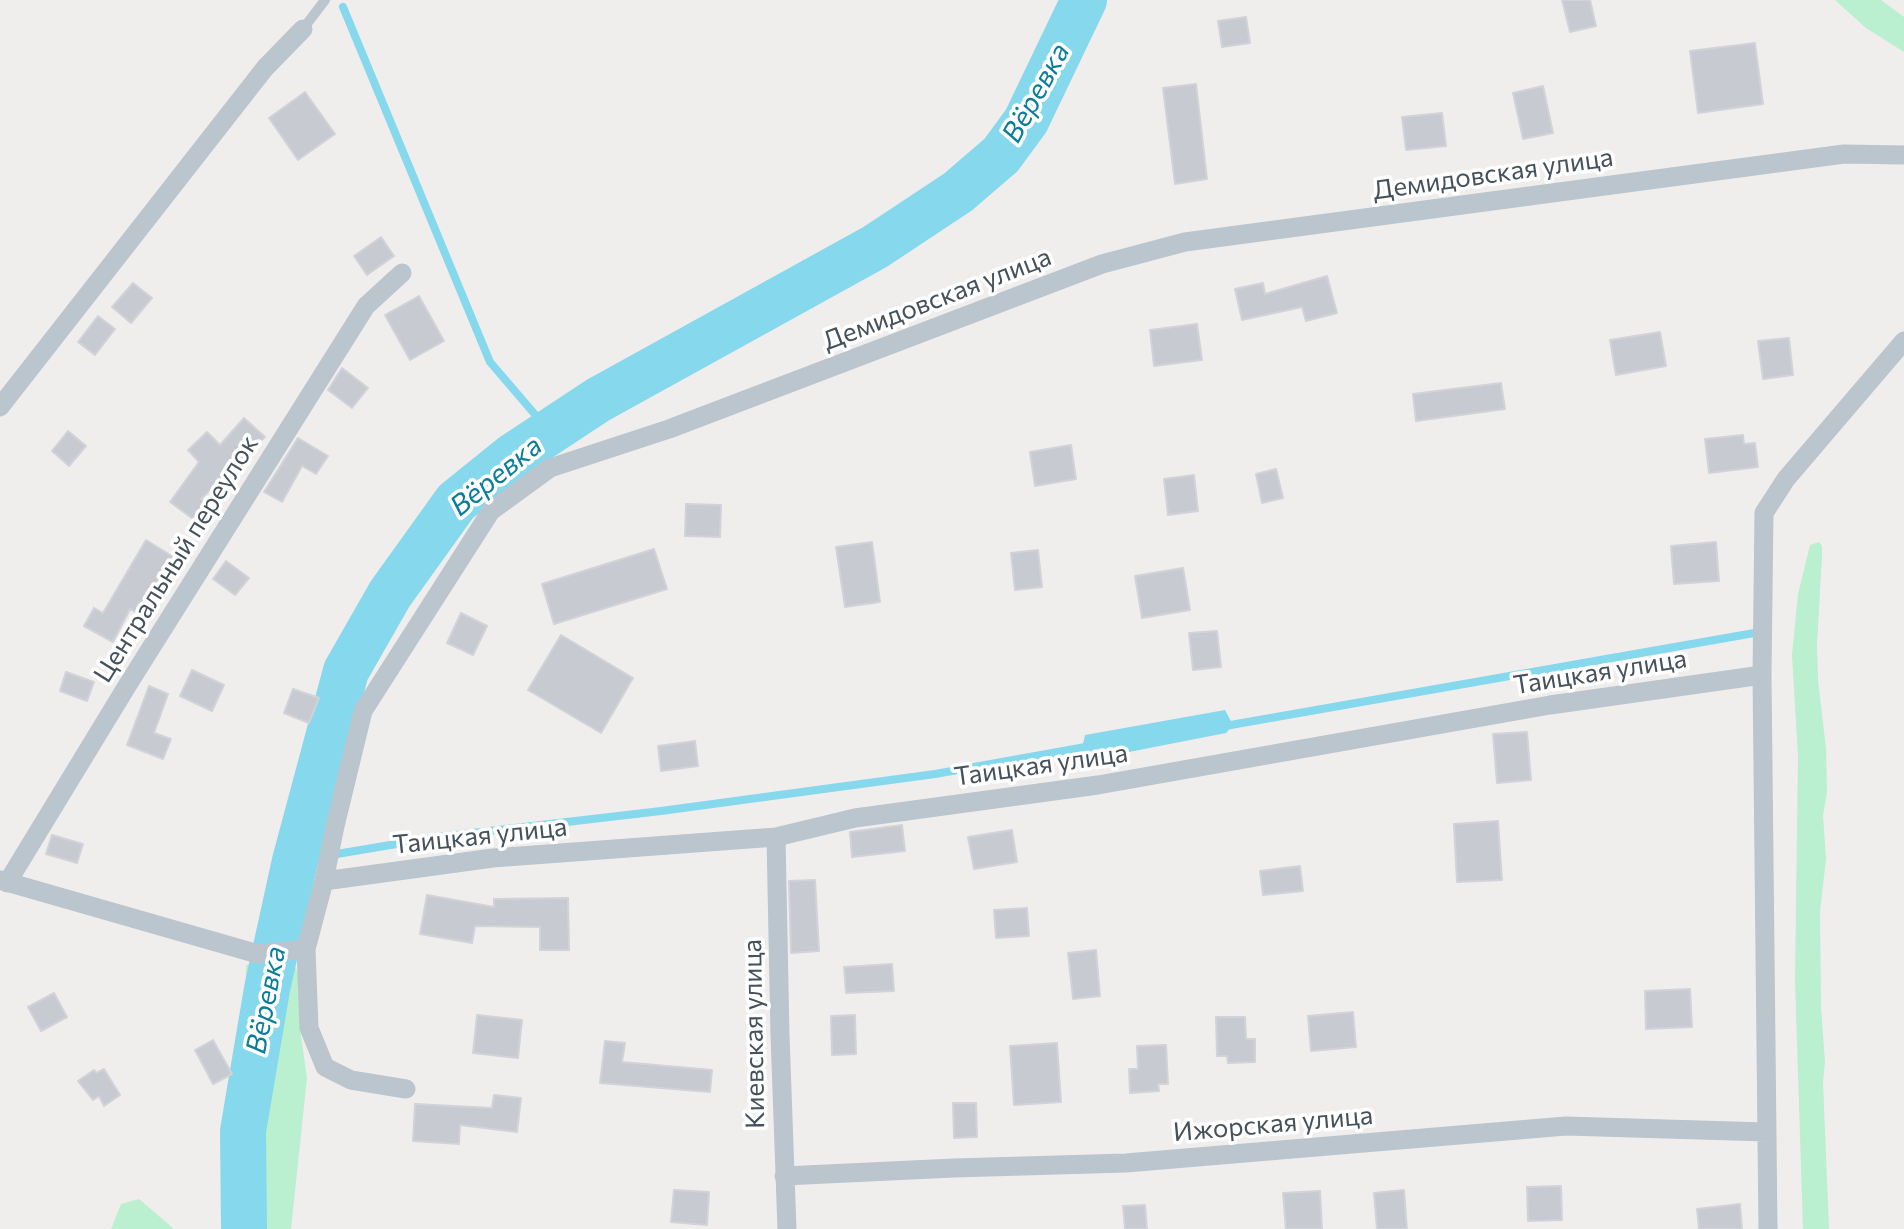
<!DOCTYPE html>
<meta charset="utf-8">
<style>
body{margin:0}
canvas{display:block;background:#f0eded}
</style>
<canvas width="1904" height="1229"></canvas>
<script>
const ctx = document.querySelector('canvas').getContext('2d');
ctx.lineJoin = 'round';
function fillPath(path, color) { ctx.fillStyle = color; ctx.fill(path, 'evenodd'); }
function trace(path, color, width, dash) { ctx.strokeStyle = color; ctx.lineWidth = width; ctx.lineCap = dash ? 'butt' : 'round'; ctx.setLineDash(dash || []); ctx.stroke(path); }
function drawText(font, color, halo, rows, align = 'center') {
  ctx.font = font + ' Commissioner,sans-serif'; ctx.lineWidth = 7; ctx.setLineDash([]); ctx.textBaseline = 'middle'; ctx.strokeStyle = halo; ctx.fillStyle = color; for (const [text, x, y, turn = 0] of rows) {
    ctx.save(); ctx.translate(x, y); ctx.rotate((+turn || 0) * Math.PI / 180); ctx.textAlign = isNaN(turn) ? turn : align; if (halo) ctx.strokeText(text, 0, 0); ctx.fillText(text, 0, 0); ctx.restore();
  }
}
fillPath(new Path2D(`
 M 1835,0 L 1881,0 L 1904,17 L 1904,52 L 1866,28 Z
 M 1819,542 L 1822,546 L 1822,556 L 1817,644 L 1818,680 L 1826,749 L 1827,792 L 1823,815 L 1826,859 L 1820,911 L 1821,1007 L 1825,1062 L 1823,1082 L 1829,1229 L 1803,1229 L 1795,981 L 1798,756 L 1792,655 L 1798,594 L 1810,545 Z
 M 281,960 L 296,968 L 301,984 L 300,1029 L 307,1078 L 291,1229 L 249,1229 L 258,1216 L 259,1184 L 231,1153 C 234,1090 246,1028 246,965 Z
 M 139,1199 L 174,1229 L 111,1229 L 121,1204 Z`), '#baefcf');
fillPath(new Path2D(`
 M 1225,710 L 1233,725 L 1226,733 L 1088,760 L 1082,748 L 1085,735 Z`), '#86d8ed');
trace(new Path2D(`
 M 343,7 L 490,362 L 550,432
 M 1225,726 L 1760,632
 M 295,861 L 438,837 L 661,811 L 935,774 L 1091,746`), '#86d8ed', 8);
trace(new Path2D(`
 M 244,1229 L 243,1131 L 267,989 L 295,861 L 346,671 L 390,594 L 456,502 L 513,456 L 598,400 L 875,247 L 958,192 L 1001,155 L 1026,121 L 1084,0`), '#86d8ed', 46);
const building = new Path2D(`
 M 1562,0 L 1590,0 L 1596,26 L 1570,32 Z
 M 1246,17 L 1250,43 L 1222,47 L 1218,21 Z
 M 1755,43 L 1763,104 L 1698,113 L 1690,51 Z
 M 1196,84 L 1207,179 L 1175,184 L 1163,88 Z
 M 1543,86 L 1553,133 L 1523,139 L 1513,93 Z
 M 305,92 L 335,134 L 298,160 L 269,118 Z
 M 1442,113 L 1446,146 L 1406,150 L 1402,117 Z
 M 381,237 L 394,256 L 367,275 L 354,256 Z
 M 1327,276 L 1337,313 L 1306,321 L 1302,307 L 1242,320 L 1235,289 L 1263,283 L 1265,294 Z
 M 133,283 L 152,298 L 131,323 L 112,307 Z
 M 419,296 L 444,341 L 410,360 L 385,315 Z
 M 98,316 L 115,329 L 95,355 L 78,342 Z
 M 1197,324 L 1202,360 L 1154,366 L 1150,330 Z
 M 1660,332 L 1666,366 L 1616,375 L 1610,340 Z
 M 1789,338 L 1793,375 L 1763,379 L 1758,341 Z
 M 342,368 L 368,388 L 352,408 L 328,390 Z
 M 1501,383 L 1505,409 L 1416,421 L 1413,394 Z
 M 244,418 L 265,437 L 201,499 L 205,502 L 193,519 L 170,502 L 199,462 L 188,450 L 207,432 L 220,445 Z
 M 68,431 L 86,446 L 69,466 L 52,451 Z
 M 1743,435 L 1744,444 L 1755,443 L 1758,467 L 1709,473 L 1705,439 Z
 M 298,438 L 328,456 L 316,474 L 302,466 L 282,502 L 264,492 Z
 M 1071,445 L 1076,479 L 1035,486 L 1030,452 Z
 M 1276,469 L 1283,498 L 1262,503 L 1256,474 Z
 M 1194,475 L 1198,511 L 1168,515 L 1164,479 Z
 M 686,504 L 721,505 L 720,537 L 685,536 Z
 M 146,540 L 172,556 L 139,614 L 130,609 L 113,642 L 84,626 L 94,608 L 103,613 Z
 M 872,542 L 880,602 L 845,607 L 836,547 Z
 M 1716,542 L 1719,581 L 1674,584 L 1671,546 Z
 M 654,549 L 667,589 L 554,624 L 542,584 Z
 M 1038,550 L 1042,587 L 1015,590 L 1011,553 Z
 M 226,561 L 249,578 L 235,595 L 213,579 Z
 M 1183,568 L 1190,610 L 1142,618 L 1135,576 Z
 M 461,613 L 487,626 L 473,655 L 447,643 Z
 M 1217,631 L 1221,667 L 1193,670 L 1189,633 Z
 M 561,635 L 633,678 L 601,733 L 528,690 Z
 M 192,670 L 224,685 L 212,711 L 180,696 Z
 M 66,672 L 94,682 L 87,701 L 60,691 Z
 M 149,686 L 168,694 L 154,733 L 171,739 L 163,759 L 127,745 Z
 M 293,689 L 319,698 L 309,723 L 284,713 Z
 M 1527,732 L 1531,780 L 1497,783 L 1493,734 Z
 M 695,741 L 698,766 L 661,771 L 658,746 Z
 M 1498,821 L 1502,880 L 1457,882 L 1454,824 Z
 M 902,825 L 905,851 L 852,857 L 850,832 Z
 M 1012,830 L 1017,862 L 974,869 L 968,837 Z
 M 52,835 L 83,844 L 77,863 L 46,854 Z
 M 1300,866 L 1303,891 L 1263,895 L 1260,871 Z
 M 815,880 L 819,951 L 791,953 L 789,881 Z
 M 427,895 L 494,907 L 494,899 L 568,898 L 569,950 L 540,950 L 540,927 L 475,926 L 472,943 L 420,934 Z
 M 1027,908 L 1029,936 L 996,938 L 994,910 Z
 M 1096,950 L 1100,996 L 1073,999 L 1068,953 Z
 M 892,964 L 894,991 L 846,993 L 844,967 Z
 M 1690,989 L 1692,1027 L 1646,1029 L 1645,991 Z
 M 54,993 L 67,1017 L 41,1031 L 28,1007 Z
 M 1353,1012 L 1356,1047 L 1311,1051 L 1308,1016 Z
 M 477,1015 L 522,1020 L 518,1058 L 473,1053 Z
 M 855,1015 L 856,1054 L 832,1055 L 831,1016 Z
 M 1216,1017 L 1245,1017 L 1246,1039 L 1255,1039 L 1255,1062 L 1228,1063 L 1227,1056 L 1217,1056 Z
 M 213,1040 L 232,1074 L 213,1084 L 195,1050 Z
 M 605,1041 L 625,1043 L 622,1062 L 712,1070 L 710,1092 L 600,1083 Z
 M 1057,1043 L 1061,1102 L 1014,1105 L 1010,1046 Z
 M 1166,1045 L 1168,1084 L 1158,1084 L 1159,1091 L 1130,1093 L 1129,1069 L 1138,1069 L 1137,1046 Z
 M 104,1069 L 120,1095 L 104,1106 L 99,1096 L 93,1100 L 78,1081 L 94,1070 L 96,1073 Z
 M 494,1095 L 521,1098 L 517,1132 L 460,1125 L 459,1144 L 413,1141 L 415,1104 L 492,1108 Z
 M 953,1103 L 976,1103 L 977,1137 L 954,1138 Z
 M 1561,1186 L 1562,1220 L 1528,1221 L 1527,1187 Z
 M 674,1190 L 709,1192 L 707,1225 L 671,1222 Z
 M 1404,1190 L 1407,1229 L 1377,1229 L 1374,1193 Z
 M 1320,1191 L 1322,1229 L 1286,1229 L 1283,1193 Z
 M 1740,1204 L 1742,1229 L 1699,1229 L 1697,1209 Z
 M 1145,1205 L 1147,1229 L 1125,1229 L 1123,1206 Z`);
fillPath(building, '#c7cad0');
trace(building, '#d1d3d9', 2);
trace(new Path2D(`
 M 303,29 L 325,0`), '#bbc5cd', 10);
trace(new Path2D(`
 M 0,407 L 265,68 L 303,29
 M 776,837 L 780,1035 L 787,1229
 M 0,880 L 258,954 L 306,949
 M 324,881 L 493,858 L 776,837 L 855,818 L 1098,785 L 1550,705 L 1762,675
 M 7,883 L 127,686 L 366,306 L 402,273
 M 406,1089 L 351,1080 L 325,1067 L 309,1028 L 306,949 L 324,881 L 335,826 L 363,711 L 491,511 L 550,468 L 669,429 L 1102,264 L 1185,242 L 1844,154 L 1904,155
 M 784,1176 L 954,1168 L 1126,1163 L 1566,1126 L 1766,1132
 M 1768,1229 L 1762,675 L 1764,513 L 1786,479 L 1904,341`), '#bbc5cd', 19);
drawText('26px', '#45515b', '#fff', [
 ["Демидовская улица",1493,174,-8],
 ["Демидовская улица",937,299,-21],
 ["Центральный переулок",176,559,-58],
 ["Таицкая улица",1600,672,-9],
 ["Таицкая улица",1041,765,-8],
 ["Таицкая улица",480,836,-6],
 ["Киевская улица",754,1034,-91],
 ["Ижорская улица",1273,1124,-5]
]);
drawText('italic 28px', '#0a7d9b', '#fff', [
 ["Вёревка",1036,93,-61],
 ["Вёревка",496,476,-39],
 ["Вёревка",266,1000,-79]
]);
</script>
